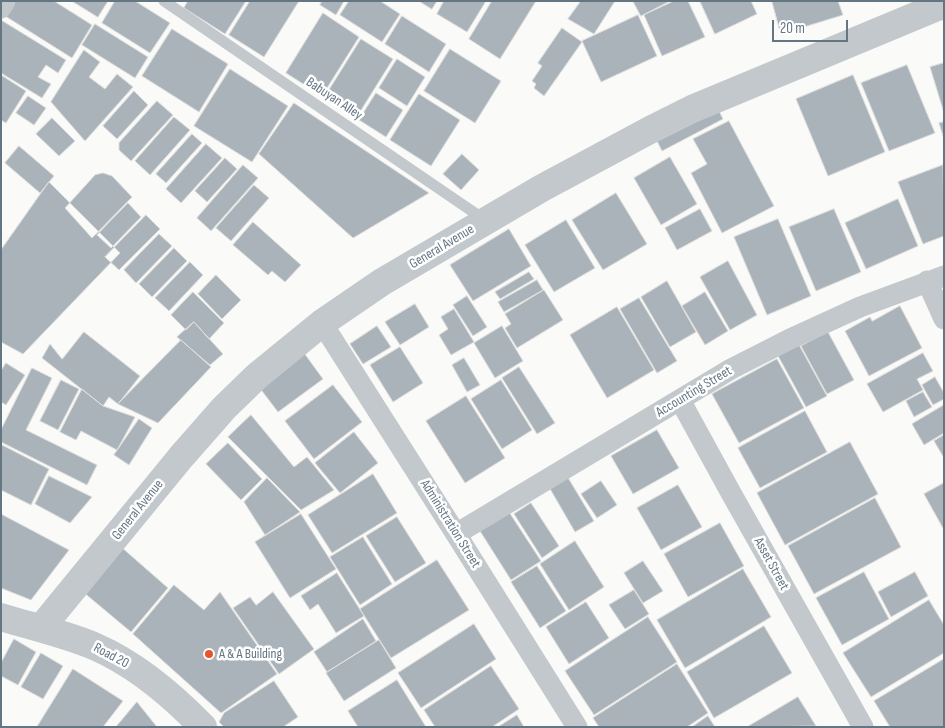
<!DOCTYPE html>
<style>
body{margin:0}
#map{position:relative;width:945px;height:728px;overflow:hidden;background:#fafaf8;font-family:"Sofia Sans Condensed",sans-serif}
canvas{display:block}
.frame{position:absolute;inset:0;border:2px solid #657683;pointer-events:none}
.scale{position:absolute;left:772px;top:20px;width:76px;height:22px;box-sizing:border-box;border:2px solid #657683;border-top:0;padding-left:6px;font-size:15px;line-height:18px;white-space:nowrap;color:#657683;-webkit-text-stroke:4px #fff;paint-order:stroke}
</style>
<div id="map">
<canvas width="945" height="728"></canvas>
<div class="frame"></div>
<div class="scale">20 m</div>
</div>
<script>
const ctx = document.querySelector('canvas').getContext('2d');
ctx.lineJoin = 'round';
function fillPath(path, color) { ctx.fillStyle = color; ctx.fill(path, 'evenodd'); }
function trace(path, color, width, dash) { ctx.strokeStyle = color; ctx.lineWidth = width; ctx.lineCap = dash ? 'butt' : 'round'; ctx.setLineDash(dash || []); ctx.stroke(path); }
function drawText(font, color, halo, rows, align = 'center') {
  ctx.font = font + ' "Sofia Sans Condensed",sans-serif'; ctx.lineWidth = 5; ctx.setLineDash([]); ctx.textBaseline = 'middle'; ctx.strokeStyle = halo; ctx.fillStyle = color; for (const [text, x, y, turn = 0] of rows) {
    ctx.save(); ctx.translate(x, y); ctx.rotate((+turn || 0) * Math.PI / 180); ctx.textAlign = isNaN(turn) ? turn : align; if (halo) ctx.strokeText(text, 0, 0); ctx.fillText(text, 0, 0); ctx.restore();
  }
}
const building = new Path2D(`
 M 10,1 L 54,1 L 92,25 L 72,58 L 2,14 Z
 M 72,1 L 108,1 L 98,17 Z
 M 115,1 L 135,1 L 170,23 L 150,53 L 102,23 Z
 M 188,1 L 246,1 L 225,34 L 184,8 Z
 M 250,1 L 299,1 L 264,57 L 229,35 Z
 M 322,1 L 344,1 L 336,15 L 320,5 Z
 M 349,1 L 380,1 L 400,14 L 382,42 L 340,15 Z
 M 419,1 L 437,1 L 432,9 Z
 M 444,1 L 486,1 L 467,32 L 437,14 Z
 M 492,1 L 536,1 L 500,59 L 469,39 Z
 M 581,1 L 615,1 L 594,34 L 568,19 Z
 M 633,1 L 670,1 L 641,16 Z
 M 674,1 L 688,1 L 705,37 L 662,56 L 644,15 Z
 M 700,1 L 751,1 L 757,14 L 715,34 Z
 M 772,1 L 838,1 L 843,15 L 781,34 Z
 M 323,13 L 359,37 L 322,96 L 286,73 Z
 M 638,15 L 657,56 L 601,82 L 582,41 Z
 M 402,16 L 446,44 L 429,72 L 385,44 Z
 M 1,20 L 66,60 L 58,73 L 46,65 L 38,77 L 51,84 L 42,98 L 1,73 Z
 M 95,24 L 148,57 L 135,78 L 82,45 Z
 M 562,28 L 582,42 L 544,96 L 534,88 L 536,84 L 532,81 L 542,66 L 538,63 Z
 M 172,29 L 228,64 L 199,112 L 142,76 Z
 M 361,39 L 393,59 L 358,115 L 326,95 Z
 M 450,49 L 501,81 L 475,123 L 424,91 Z
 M 84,50 L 100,62 L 89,77 L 105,89 L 117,74 L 133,87 L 85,141 L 51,102 Z
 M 397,59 L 425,77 L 407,106 L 379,88 Z
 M 944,63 L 944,113 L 930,67 Z
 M 907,65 L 935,133 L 889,151 L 861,83 Z
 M 230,69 L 288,106 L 252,162 L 194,126 Z
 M 1,75 L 26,91 L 6,123 L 1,120 Z
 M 853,75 L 885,152 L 828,176 L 796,99 Z
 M 134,91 L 148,105 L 117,139 L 103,126 Z
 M 376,93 L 403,110 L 386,137 L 359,120 Z
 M 419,94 L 460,120 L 431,166 L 390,140 Z
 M 28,96 L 46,108 L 34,125 L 16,113 Z
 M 157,101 L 173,115 L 131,161 L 119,150 L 119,143 Z
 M 294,103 L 429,193 L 353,238 L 259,154 Z
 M 715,103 L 723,119 L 662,151 L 654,135 Z
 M 174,117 L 190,130 L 150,175 L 135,161 Z
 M 52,118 L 75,141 L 59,156 L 36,134 Z
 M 729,121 L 774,206 L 722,233 L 691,173 L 707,164 L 693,139 Z
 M 944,122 L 944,139 L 939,123 Z
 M 192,134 L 202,143 L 166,183 L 156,174 Z
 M 206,144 L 222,158 L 181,203 L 166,189 Z
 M 19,146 L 54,176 L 40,193 L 5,163 Z
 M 462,154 L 479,170 L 461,190 L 443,174 Z
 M 670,157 L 697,204 L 661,225 L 634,178 Z
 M 225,158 L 237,169 L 207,202 L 195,191 Z
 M 243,165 L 258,178 L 211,231 L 197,218 Z
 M 943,165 L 944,236 L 923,244 L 898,182 Z
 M 103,173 L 112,176 L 132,197 L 92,238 L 65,208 L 95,175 Z
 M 49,182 L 120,253 L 23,354 L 1,342 L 1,250 Z
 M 254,185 L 269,198 L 231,241 L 216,228 Z
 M 616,193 L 647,244 L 603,270 L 572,220 Z
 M 898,199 L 918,246 L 866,269 L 845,223 Z
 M 128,203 L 141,217 L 111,248 L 97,235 Z
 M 700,209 L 712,231 L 677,250 L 665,228 Z
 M 834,209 L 861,272 L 816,291 L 789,227 Z
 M 146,215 L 160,229 L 119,270 L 105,257 Z
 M 778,219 L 811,296 L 767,315 L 734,237 Z
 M 566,220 L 595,268 L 554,292 L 525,245 Z
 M 253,222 L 301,265 L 285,282 L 272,271 L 268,275 L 233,245 Z
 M 509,229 L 531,266 L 473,301 L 450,265 Z
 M 159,234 L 172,246 L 136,283 L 124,270 Z
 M 174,248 L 187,261 L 152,297 L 139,284 Z
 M 728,261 L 757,315 L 730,330 L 700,277 Z
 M 190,262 L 203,275 L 169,311 L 155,298 Z
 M 529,272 L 534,279 L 500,299 L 495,292 Z
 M 216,275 L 241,300 L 222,319 L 198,294 Z
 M 537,280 L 543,290 L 504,312 L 498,302 Z
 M 667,281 L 696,332 L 670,347 L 641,297 Z
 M 544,290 L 563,320 L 517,348 L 505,328 L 511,324 L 505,314 Z
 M 193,292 L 224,323 L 209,339 L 194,322 L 186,330 L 171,315 Z
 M 705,292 L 728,331 L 705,345 L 682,306 Z
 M 467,296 L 487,327 L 473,336 L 453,305 Z
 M 639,298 L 677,361 L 657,373 L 620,309 Z
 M 415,304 L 429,327 L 400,345 L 385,322 Z
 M 900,306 L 922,348 L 869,376 L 845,331 L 870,317 L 872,321 Z
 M 617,307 L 654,370 L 607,398 L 570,335 Z
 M 454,309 L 474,342 L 451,355 L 439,335 L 448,329 L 441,317 Z
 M 194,322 L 223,354 L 210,365 L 177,337 Z
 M 377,326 L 391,347 L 363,364 L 350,344 Z
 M 502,326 L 523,361 L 495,378 L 474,343 Z
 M 84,332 L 140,376 L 118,404 L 109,397 L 103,406 L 42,358 L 50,344 L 62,359 Z
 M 828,332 L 854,380 L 827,394 L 801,346 Z
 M 181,340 L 211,367 L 158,423 L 118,404 Z
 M 798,343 L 827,396 L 806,407 L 777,354 Z
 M 400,347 L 423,383 L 393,402 L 370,365 Z
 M 304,353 L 323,379 L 278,412 L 259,387 Z
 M 923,353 L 933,371 L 917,379 L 923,390 L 883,412 L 867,384 Z
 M 464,358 L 480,385 L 467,392 L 452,365 Z
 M 777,359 L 804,408 L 739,443 L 712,394 Z
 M 6,363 L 25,375 L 6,405 L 1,402 L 1,371 Z
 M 519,367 L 555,423 L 537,434 L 502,378 Z
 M 32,368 L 52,378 L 26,430 L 97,465 L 87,485 L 1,442 L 1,430 Z
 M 935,377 L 944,393 L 944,399 L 933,405 L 922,385 Z
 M 61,380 L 79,389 L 58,430 L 40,421 Z
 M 501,380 L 532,430 L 502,449 L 471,399 Z
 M 333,385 L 362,422 L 314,459 L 285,421 Z
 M 82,389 L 103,406 L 135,417 L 117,450 L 81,431 L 76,440 L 60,432 Z
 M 923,392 L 932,407 L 914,417 L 906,401 Z
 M 466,396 L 505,458 L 465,483 L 426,421 Z
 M 944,405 L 944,433 L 924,445 L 912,424 Z
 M 805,411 L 827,452 L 760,488 L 738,448 Z
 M 251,415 L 294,467 L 307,457 L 334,490 L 301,510 L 228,437 Z
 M 139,419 L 152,428 L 129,465 L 114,455 Z
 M 657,430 L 679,468 L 633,494 L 611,456 Z
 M 354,432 L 378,463 L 340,493 L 315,463 Z
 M 944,435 L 944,458 L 934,441 Z
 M 850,442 L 878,494 L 785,545 L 757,493 Z
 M 228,443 L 262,479 L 241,500 L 206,464 Z
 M 2,445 L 49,469 L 31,505 L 1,490 Z
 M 373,474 L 397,513 L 332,553 L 308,515 Z
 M 49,476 L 92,497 L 70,523 L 35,504 Z
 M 567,476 L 594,521 L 575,532 L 549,487 Z
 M 267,478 L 300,512 L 265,535 L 244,502 Z
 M 601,481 L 617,505 L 597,518 L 581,494 Z
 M 944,483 L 944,530 L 924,494 Z
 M 678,485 L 702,527 L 661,550 L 637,508 Z
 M 875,498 L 901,547 L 814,594 L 788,546 Z
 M 531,503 L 559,546 L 542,558 L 514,514 Z
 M 509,512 L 541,561 L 511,580 L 480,531 Z
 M 1,514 L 69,550 L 31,600 L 1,588 Z
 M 301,514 L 336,569 L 290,598 L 255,542 Z
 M 397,517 L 426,563 L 395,582 L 366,536 Z
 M 720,523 L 744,566 L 688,597 L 664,554 Z
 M 363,537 L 392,584 L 360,605 L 330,557 Z
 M 575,541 L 604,587 L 569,610 L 540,564 Z
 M 120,546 L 168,588 L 131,632 L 82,591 Z
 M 437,560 L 469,610 L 391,658 L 360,609 Z
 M 643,561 L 663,591 L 643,603 L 624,573 Z
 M 537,566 L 566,611 L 540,628 L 511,582 Z
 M 743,569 L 771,617 L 685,668 L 657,620 Z
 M 864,572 L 889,619 L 842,645 L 816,598 Z
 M 915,572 L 928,596 L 891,617 L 878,592 Z
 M 337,573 L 364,616 L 336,633 L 318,604 L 310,610 L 301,596 Z
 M 174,585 L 204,610 L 220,592 L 277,674 L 221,713 L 133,634 Z
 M 634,590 L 649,614 L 625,629 L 609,605 Z
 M 273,592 L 314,649 L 279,674 L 233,608 L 250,597 L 256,605 Z
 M 929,600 L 944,625 L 944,653 L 871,697 L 843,653 Z
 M 586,602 L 609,638 L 569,664 L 546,627 Z
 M 648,617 L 677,662 L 594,715 L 565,671 Z
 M 363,619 L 376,641 L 327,672 L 314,652 Z
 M 474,624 L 496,659 L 421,708 L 398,673 Z
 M 764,626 L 792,673 L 714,718 L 687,672 Z
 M 14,639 L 36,652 L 18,685 L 1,676 L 1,663 Z
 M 379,640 L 396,668 L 344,701 L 326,673 Z
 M 41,653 L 63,666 L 43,699 L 21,687 Z
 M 944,659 L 944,727 L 890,727 L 874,701 Z
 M 677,664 L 708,713 L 687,727 L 599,727 L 593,718 Z
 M 491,666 L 519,709 L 492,727 L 435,727 L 424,710 Z
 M 73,669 L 123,701 L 103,727 L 37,727 Z
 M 397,680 L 426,727 L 358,727 L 348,711 Z
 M 274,681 L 298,717 L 283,727 L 224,727 L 219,722 L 224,713 Z
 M 798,697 L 816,726 L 747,727 Z
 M 137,702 L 157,727 L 116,727 Z
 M 517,715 L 524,727 L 498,727 Z
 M 708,716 L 715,727 L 692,727 Z`);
fillPath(building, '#aab3b9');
trace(building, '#dcdcda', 1);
trace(new Path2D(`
 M 164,1 L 485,220`), '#c3c8cc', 11);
trace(new Path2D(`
 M 1,8 L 5,1
 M 927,281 L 944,319
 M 322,323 L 456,534 L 577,727
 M 680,400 L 731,493 L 863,727
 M 456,534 L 731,369 L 790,339 L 860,307 L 944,276`), '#c3c8cc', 21);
trace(new Path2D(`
 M 1,617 C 33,627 66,634 96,647 C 137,665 172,695 203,727
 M 41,628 L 181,457 L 224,408 L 257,376 L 322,323 L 382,282 L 542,188 L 650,130 L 692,109 L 937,7 L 944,6`), '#c3c8cc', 28);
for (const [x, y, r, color] of [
 [209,654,5,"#e4572e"]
]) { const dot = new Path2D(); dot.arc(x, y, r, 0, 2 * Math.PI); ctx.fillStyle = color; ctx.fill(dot); trace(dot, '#fff', 2); }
drawText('14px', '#657683', '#fff', [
 ["Babuyan Alley",334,99,34],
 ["General Avenue",442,247,-31],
 ["Accounting Street",694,392,-31],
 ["General Avenue",138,510,-51],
 ["Administration Street",450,524,58],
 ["Asset Street",771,564,61],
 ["Road 20",111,656,28]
]);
drawText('14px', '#657683', '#fff', [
 ["A & A Building",219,654]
], 'left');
</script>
